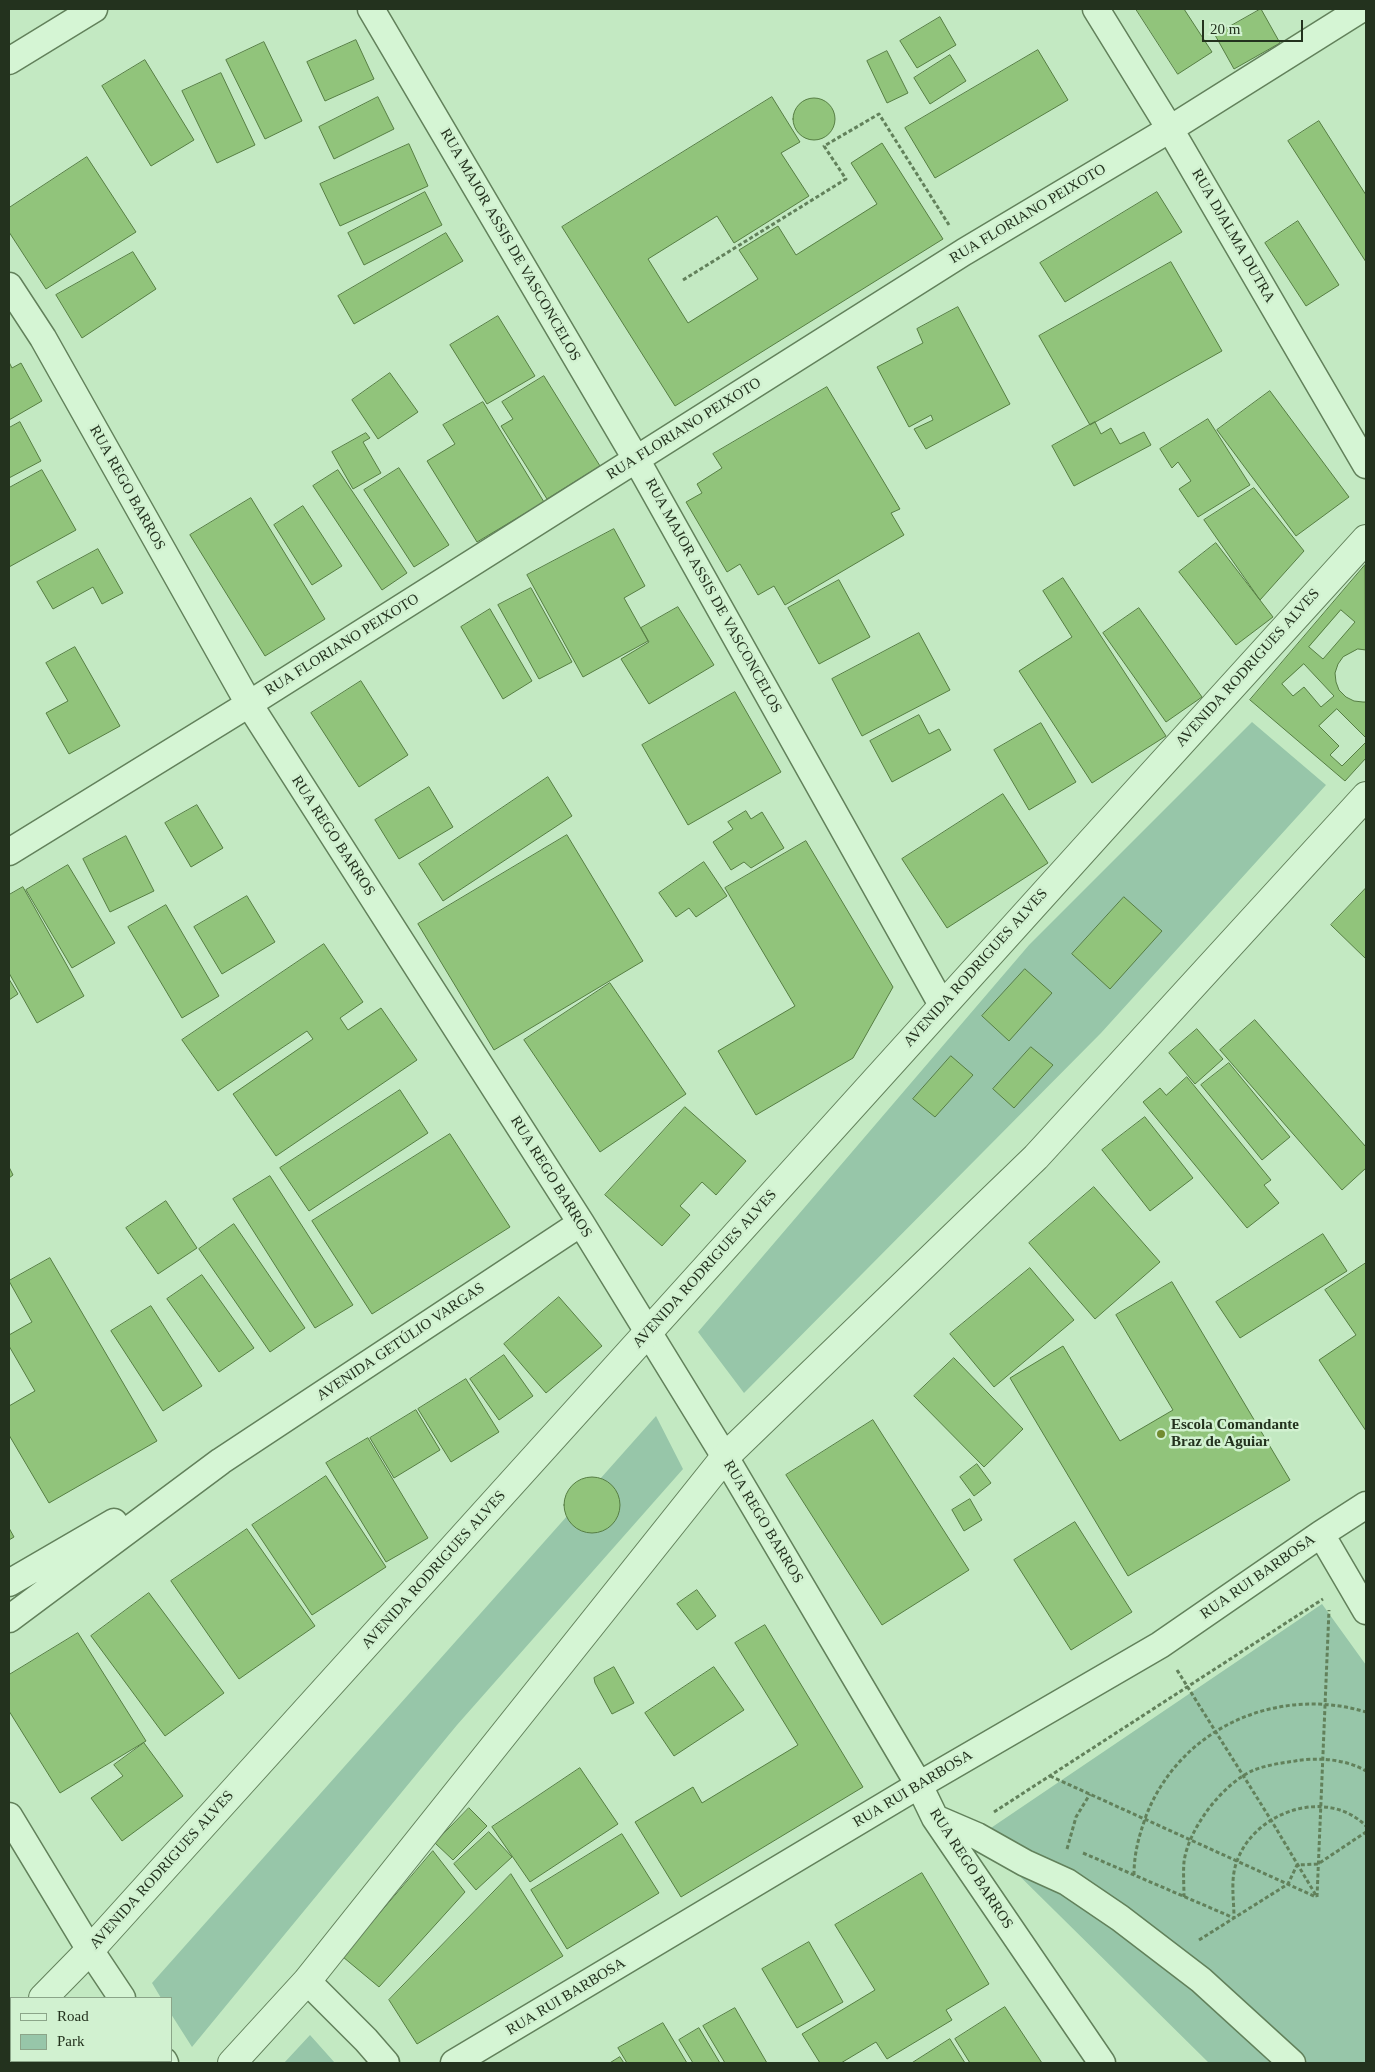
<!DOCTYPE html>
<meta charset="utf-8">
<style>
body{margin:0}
#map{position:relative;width:1375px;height:2072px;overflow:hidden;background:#c3e9c2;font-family:"Times New Roman",serif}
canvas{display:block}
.frame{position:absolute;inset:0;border:10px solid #23321e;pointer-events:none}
.legend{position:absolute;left:10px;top:1997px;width:162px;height:65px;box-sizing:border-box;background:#d1f1d0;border:1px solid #8ba589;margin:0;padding:6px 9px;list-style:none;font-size:15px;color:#23321e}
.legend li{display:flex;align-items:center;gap:10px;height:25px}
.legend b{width:25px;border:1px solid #8ba589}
.scale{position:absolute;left:1202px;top:20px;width:101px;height:22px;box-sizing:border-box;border:2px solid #23321e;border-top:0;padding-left:6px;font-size:15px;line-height:18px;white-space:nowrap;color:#23321e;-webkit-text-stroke:4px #d1f1d0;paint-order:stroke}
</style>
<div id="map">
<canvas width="1375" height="2072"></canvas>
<div class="frame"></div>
<ul class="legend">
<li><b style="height:6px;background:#d5f5d4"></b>Road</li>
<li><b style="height:14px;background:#97c6a9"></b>Park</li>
</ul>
<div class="scale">20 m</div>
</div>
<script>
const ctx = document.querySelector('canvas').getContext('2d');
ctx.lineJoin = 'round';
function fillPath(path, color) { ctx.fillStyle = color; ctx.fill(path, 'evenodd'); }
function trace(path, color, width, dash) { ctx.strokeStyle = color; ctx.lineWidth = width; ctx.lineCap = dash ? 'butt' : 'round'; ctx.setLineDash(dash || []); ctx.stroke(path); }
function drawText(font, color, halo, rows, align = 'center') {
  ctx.font = font + ' "Times New Roman",serif'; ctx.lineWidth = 5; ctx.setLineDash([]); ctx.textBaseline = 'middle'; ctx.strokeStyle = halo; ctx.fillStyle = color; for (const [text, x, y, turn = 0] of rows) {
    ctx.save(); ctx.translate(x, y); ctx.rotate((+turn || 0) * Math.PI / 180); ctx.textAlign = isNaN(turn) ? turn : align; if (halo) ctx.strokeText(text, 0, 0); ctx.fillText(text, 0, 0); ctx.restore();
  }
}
fillPath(new Path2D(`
 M 1252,722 L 1326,785 L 1101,1033 L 744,1393 L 698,1332 L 1029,945 Z
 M 656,1416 L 683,1469 L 457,1725 L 192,2047 L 171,2014 L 171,1998 L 161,1998 L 152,1983 Z
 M 1322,1604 L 1366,1665 L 1366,2063 L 1209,2063 L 979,1836 Z
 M 310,2035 L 335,2063 L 284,2063 Z
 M 11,2053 L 11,2061 L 106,2061 L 108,2063 L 9,2063 L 9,2056 Z`), '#97c6a9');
const building = new Path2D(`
 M 1136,9 L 1184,9 L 1212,52 L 1178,74 Z
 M 1261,9 L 1280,43 L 1234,69 L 1215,35 Z
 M 940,17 L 956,45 L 917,68 L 900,41 Z
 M 356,40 L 374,79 L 325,101 L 307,62 Z
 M 264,42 L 302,121 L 265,139 L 226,60 Z
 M 1038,50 L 1068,100 L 935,178 L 905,128 Z
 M 887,51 L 908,93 L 887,103 L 867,61 Z
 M 950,55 L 966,81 L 930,104 L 914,78 Z
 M 145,60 L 194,140 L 151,166 L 102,86 Z
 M 221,73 L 255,145 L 217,163 L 182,91 Z
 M 378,97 L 394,129 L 334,159 L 319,127 Z
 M 772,97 L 800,142 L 781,153 L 809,196 L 734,243 L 717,216 L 648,259 L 688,323 L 758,279 L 739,250 L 778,226 L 796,255 L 877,204 L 851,163 L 882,143 L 943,239 L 675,406 L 562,227 Z
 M793 119a21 21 0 1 1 42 0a21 21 0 1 1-42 0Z
 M 1319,121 L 1366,195 L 1366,262 L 1288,141 Z
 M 409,144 L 428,186 L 340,226 L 320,184 Z
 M 87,157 L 136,232 L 46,289 L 9,232 L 9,208 Z
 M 425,192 L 442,225 L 364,265 L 348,233 Z
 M 1157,192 L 1182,232 L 1065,302 L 1040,263 Z
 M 1298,221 L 1339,285 L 1306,306 L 1265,243 Z
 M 446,233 L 463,261 L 354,324 L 338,296 Z
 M 133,252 L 156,289 L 82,338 L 56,295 Z
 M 1171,262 L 1222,351 L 1090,425 L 1039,336 Z
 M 958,307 L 1010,404 L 926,449 L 914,429 L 933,420 L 931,415 L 909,427 L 877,367 L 923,343 L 917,329 Z
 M 498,316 L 535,376 L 487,404 L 450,345 Z
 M 9,362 L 12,368 L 21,363 L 42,401 L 9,420 Z
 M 390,373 L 418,412 L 378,439 L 352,400 Z
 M 544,376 L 600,466 L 547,499 L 501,426 L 513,419 L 502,402 Z
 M 827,387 L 900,509 L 891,513 L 904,535 L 785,605 L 774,586 L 758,595 L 740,564 L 727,572 L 686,502 L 702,493 L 697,484 L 722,468 L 713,454 Z
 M 1270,391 L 1349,497 L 1296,536 L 1217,430 Z
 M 483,402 L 544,502 L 477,542 L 427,461 L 455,444 L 443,425 Z
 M 1208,419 L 1250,485 L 1198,517 L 1179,489 L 1191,481 L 1178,462 L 1172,468 L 1160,449 Z
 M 20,422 L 41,461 L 9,478 L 9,428 Z
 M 1095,422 L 1101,434 L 1111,428 L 1120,444 L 1144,432 L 1151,445 L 1074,486 L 1052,446 Z
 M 366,433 L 370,438 L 363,442 L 381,473 L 353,489 L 332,452 Z
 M 399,468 L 449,545 L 414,567 L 364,490 Z
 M 42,470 L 76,530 L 9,567 L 9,488 Z
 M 338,470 L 407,573 L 382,590 L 313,486 Z
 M 1254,488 L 1304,551 L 1260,600 L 1204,520 Z
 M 251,498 L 325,619 L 265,656 L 190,535 Z
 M 303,506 L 342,566 L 312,585 L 274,525 Z
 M 614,529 L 645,586 L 624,598 L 648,641 L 583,677 L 527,575 Z
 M 1216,543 L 1273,617 L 1236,645 L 1179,572 Z
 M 98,549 L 123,593 L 102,604 L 93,587 L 53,609 L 37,582 Z
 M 1365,565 L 1366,758 L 1345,781 L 1250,700 Z
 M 1063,578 L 1166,736 L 1092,783 L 1019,671 L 1072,637 L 1043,591 Z
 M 839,580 L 870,637 L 819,664 L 788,608 Z
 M 531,588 L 572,662 L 539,679 L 498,605 Z
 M 678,607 L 714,665 L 649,704 L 621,659 L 649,642 L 641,628 Z
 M 1139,608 L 1202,697 L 1166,722 L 1103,633 Z
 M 490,609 L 532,681 L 503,699 L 461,627 Z
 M 1341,610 L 1355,622 L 1323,659 L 1309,647 Z
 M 919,633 L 950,690 L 862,736 L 832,679 Z
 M 75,647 L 120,726 L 69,754 L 46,713 L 68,701 L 46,663 Z
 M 1358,649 L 1366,650 L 1366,702 L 1363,702 L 1354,701 L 1346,697 L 1339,690 L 1336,682 L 1335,673 L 1338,664 L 1343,657 Z
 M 1304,664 L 1334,696 L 1321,707 L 1304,687 L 1293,696 L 1282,684 Z
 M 361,681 L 408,755 L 359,787 L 311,713 Z
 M 735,692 L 781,772 L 688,825 L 642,745 Z
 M 1337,709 L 1366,738 L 1366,742 L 1342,766 L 1330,755 L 1339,746 L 1319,726 Z
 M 919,715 L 929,734 L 939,729 L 951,750 L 892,782 L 870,741 Z
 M 1041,723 L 1076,782 L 1029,810 L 994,750 Z
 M 548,777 L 572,816 L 443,901 L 419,864 Z
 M 429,787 L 453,827 L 399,859 L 375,820 Z
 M 1003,794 L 1048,863 L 947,928 L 902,859 Z
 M 197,805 L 223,848 L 191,867 L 165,823 Z
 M 746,811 L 751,819 L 762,812 L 784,848 L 751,868 L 744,862 L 731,870 L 713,842 L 733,829 L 728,822 Z
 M 567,835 L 643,961 L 494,1050 L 418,924 Z
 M 126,836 L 154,891 L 110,912 L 83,859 Z
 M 806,841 L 893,987 L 853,1058 L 756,1115 L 718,1051 L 795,1006 L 725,888 Z
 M 704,862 L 727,896 L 696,917 L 689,908 L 676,917 L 659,893 Z
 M 68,865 L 115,943 L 72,968 L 26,890 Z
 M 23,887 L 84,996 L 37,1023 L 9,973 L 9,895 Z
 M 1366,888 L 1366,959 L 1331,925 Z
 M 247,896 L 275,942 L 222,974 L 194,927 Z
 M 1124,897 L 1162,931 L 1110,989 L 1072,954 Z
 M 166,905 L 219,996 L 182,1018 L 128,927 Z
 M 324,944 L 363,1002 L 340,1018 L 348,1030 L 381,1008 L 417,1060 L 276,1156 L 233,1094 L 313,1039 L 307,1031 L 218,1091 L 182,1040 Z
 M 1025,969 L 1052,993 L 1009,1041 L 982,1016 Z
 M 9,979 L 18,994 L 9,1000 Z
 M 610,983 L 686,1094 L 600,1152 L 524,1040 Z
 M 1255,1020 L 1366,1147 L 1366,1168 L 1342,1190 L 1220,1050 Z
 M 1197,1029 L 1223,1059 L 1195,1084 L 1169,1053 Z
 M 1031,1047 L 1053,1065 L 1014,1108 L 993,1089 Z
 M 951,1056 L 973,1075 L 935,1117 L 913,1099 Z
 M 1229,1063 L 1290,1137 L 1262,1160 L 1201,1085 Z
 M 1187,1077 L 1271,1180 L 1264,1185 L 1279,1203 L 1247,1228 L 1143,1102 L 1160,1088 L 1166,1095 Z
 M 400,1090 L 428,1133 L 309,1211 L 280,1168 Z
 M 685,1107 L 746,1161 L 716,1195 L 702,1182 L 680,1206 L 690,1215 L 662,1246 L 605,1195 Z
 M 1145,1117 L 1193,1178 L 1150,1211 L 1102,1150 Z
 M 450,1134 L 510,1227 L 372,1314 L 312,1221 Z
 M 9,1167 L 13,1175 L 9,1178 Z
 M 270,1176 L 353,1305 L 315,1328 L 233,1199 Z
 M 1094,1187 L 1160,1262 L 1095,1319 L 1029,1243 Z
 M 166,1201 L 197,1248 L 158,1274 L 126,1228 Z
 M 234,1224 L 305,1328 L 270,1352 L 199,1249 Z
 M 1323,1234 L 1347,1271 L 1240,1338 L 1216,1302 Z
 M 50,1258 L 157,1441 L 49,1503 L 9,1435 L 9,1406 L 35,1391 L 9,1346 L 9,1335 L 32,1322 L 9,1281 Z
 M 1366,1263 L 1366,1431 L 1319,1360 L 1356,1335 L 1325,1290 Z
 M 1030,1268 L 1074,1320 L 994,1387 L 950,1334 Z
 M 202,1275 L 254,1348 L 219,1372 L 167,1299 Z
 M 1172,1282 L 1290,1480 L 1128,1576 L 1010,1378 L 1063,1346 L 1120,1441 L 1173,1410 L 1116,1315 Z
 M 559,1297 L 602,1346 L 546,1393 L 504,1344 Z
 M 151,1306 L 202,1386 L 163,1411 L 111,1331 Z
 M 504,1355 L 533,1396 L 499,1420 L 470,1379 Z
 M 954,1358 L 1023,1429 L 984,1467 L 914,1396 Z
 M 466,1379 L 499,1432 L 451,1462 L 418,1409 Z
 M 416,1410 L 440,1450 L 394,1478 L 370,1438 Z
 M 873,1420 L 969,1570 L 882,1625 L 786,1475 Z
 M 368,1438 L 428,1538 L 386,1562 L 326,1463 Z
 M 977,1464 L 991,1483 L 974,1496 L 960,1477 Z
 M 326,1476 L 386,1567 L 312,1615 L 252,1525 Z
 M564 1505a28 28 0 1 1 56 0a28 28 0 1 1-56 0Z
 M 970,1499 L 982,1520 L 964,1531 L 952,1510 Z
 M 1075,1522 L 1132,1612 L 1071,1650 L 1014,1560 Z
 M 9,1528 L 14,1537 L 9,1540 Z
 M 247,1529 L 315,1626 L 239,1679 L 171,1581 Z
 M 697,1590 L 716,1616 L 697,1630 L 677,1604 Z
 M 149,1593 L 224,1693 L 165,1736 L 91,1636 Z
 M 765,1625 L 863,1787 L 681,1897 L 635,1822 L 693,1787 L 702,1803 L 798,1745 L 735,1643 Z
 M 78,1633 L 146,1741 L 60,1793 L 9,1711 L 9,1675 Z
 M 614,1667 L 634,1703 L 612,1714 L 595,1683 L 594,1678 Z
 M 714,1667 L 744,1710 L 674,1756 L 645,1713 Z
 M 144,1743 L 183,1796 L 122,1841 L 91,1798 L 123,1776 L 114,1765 Z
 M 580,1768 L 618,1824 L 530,1882 L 492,1827 Z
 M 469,1808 L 487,1826 L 453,1860 L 435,1843 Z
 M 489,1832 L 512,1857 L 476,1890 L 454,1864 Z
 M 622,1834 L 659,1893 L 567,1949 L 531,1890 Z
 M 433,1851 L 465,1892 L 379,1987 L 343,1957 Z
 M 922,1873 L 989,1984 L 946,2010 L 952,2020 L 887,2059 L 876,2042 L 841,2063 L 820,2063 L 802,2034 L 875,1990 L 835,1925 Z
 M 511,1874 L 563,1956 L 417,2044 L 389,2000 Z
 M 809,1942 L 843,2002 L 797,2028 L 762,1969 Z
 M 1005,2007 L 1042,2063 L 970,2063 L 955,2039 Z
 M 735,2008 L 767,2063 L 725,2063 L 703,2026 Z
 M 663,2023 L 687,2063 L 627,2063 L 618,2048 Z
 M 699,2028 L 720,2063 L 693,2063 L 679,2040 Z
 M 950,2039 L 965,2063 L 912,2063 Z
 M 620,2057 L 624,2063 L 610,2063 Z`);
fillPath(building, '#91c47b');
trace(building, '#567e43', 1);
const minor = new Path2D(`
 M 371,9 L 636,459 L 942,1005
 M 1096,9 L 1170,129 L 1366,465
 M 9,61 L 94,9
 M 9,286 L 43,338 L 249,704 L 581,1223 L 725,1457 L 919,1785 L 935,1818 L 1102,2063
 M 9,852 L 249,704 L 964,252 L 1170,129 L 1361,9
 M 1321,1534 L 1366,1611
 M 9,1583 L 114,1522
 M 9,1619 L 221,1461 L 581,1223
 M 9,1816 L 90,1950 L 122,1998
 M 935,1818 L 977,1836 L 1025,1863 L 1067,1882 L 1120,1918 L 1201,1980 L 1292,2063
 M 307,1981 L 366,2040 L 386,2063
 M 164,2061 L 165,2063
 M 454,2063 L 919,1785 L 1160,1645 L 1321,1534 L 1366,1505`);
const tertiary = new Path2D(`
 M 43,1998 L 90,1950 C 515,1480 939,1008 1366,539
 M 9,2033 L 11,2031
 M 232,2063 L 307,1981 L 725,1457 L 1036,1157 L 1366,796`);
trace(minor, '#62815b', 29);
trace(tertiary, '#62815b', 30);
trace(new Path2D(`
 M 683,280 L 846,179 L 824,146 L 879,114 L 949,225
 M 1177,1670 L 1271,1820 L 1317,1897
 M 1050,1776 L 1316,1897
 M 994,1812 L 1323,1599
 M 1067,1849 L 1076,1817 L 1090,1794
 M 1083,1853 L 1234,1918 C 1234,1899 1230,1879 1237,1861 C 1255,1811 1327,1787 1366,1826
 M 1134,1875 C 1134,1853 1139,1836 1146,1816 C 1180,1728 1277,1685 1366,1712
 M 1184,1897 C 1184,1886 1183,1873 1184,1862 C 1188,1829 1223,1783 1254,1770 C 1267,1765 1281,1763 1295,1761 C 1317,1757 1346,1759 1366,1771
 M 1317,1897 L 1329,1610
 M 1199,1940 L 1288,1884 L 1297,1865 L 1318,1864 L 1366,1832`), '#62815b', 3, [4, 2.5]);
trace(minor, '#d5f5d4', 26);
trace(tertiary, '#d5f5d4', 28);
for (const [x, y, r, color] of [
 [1161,1434,5,"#728b30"]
]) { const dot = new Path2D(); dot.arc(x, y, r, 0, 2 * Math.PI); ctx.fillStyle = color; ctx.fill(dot); trace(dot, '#d1f1d0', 2); }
drawText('15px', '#23321e', '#d1f1d0', [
 ["RUA FLORIANO PEIXOTO",1028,214,-31],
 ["RUA DJALMA DUTRA",1233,236,60],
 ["RUA MAJOR ASSIS DE VASCONCELOS",510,245,60],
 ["RUA FLORIANO PEIXOTO",684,429,-32],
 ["RUA REGO BARROS",127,488,61],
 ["RUA MAJOR ASSIS DE VASCONCELOS",713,596,61],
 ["RUA FLORIANO PEIXOTO",342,645,-32],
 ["AVENIDA RODRIGUES ALVES",1248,668,-48],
 ["RUA REGO BARROS",333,836,57],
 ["AVENIDA RODRIGUES ALVES",976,968,-48],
 ["RUA REGO BARROS",551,1177,58],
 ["AVENIDA RODRIGUES ALVES",705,1269,-48],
 ["AVENIDA GETÚLIO VARGAS",401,1342,-34],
 ["RUA REGO BARROS",763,1522,59],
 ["AVENIDA RODRIGUES ALVES",434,1570,-48],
 ["RUA RUI BARBOSA",1258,1577,-35],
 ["RUA RUI BARBOSA",913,1789,-31],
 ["RUA REGO BARROS",971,1869,57],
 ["AVENIDA RODRIGUES ALVES",162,1870,-48],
 ["RUA RUI BARBOSA",566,1997,-31]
]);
drawText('bold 15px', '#23321e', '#d1f1d0', [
 ["Escola Comandante",1171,1425],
 ["Braz de Aguiar",1171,1442]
], 'left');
</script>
